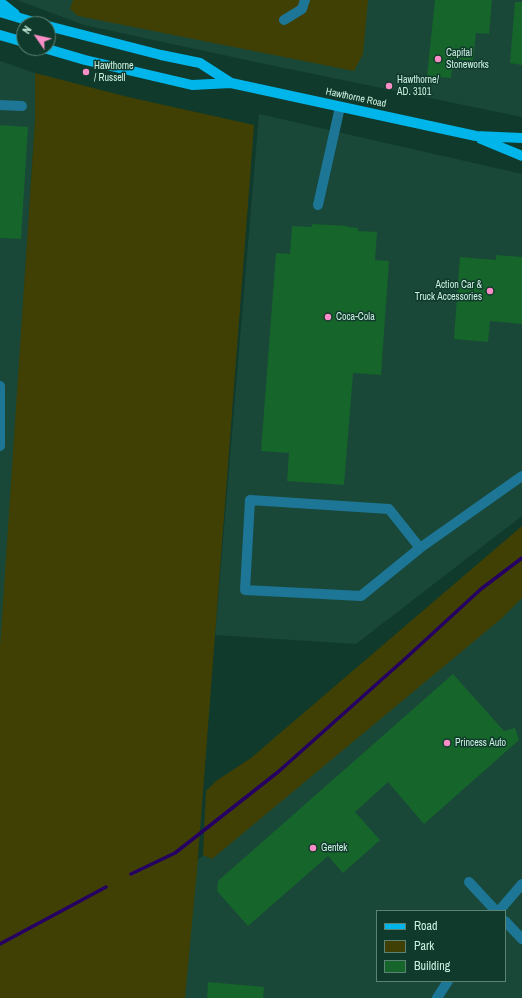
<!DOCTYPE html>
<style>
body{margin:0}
#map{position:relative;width:522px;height:998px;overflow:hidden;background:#103a2c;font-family:"Archivo Narrow",sans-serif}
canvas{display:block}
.legend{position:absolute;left:376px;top:910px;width:130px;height:72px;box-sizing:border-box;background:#103a2c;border:1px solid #5b8374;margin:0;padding:5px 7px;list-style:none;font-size:12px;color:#ccf1e1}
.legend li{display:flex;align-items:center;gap:8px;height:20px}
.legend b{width:20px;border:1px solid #5b8374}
.north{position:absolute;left:16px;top:16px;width:40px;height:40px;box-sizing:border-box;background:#103a2c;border:1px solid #5b8374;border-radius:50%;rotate:304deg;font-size:11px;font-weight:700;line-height:16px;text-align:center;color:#ccf1e1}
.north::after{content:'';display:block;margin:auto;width:14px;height:18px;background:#fa8fc8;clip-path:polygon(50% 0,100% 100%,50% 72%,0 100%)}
</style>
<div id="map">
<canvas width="522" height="998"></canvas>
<ul class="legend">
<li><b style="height:5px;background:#00b5e9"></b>Road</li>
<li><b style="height:11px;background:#414004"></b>Park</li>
<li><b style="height:11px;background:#16652b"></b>Building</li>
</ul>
<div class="north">N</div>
</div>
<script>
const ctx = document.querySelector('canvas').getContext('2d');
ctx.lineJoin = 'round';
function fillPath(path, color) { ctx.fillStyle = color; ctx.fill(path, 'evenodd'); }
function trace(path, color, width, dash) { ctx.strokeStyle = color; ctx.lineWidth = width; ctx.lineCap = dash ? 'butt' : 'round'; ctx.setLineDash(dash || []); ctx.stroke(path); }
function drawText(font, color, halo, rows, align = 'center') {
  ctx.font = font + ' "Archivo Narrow",sans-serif'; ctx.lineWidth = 3; ctx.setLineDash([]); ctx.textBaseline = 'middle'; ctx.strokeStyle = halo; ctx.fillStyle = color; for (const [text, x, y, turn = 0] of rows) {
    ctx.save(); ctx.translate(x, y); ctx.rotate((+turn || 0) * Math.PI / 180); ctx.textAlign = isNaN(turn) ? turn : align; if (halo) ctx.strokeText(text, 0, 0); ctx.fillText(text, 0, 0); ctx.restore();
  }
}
fillPath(new Path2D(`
 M 17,0 L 522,0 L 522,117 L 265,64 L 84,25 Z
 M 0,61 L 35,73 L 35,121 L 0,662 Z
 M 259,114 L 522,174 L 522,516 L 356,644 L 215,635 Z
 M 522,587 L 522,998 L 177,998 L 189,867 L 423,678 ZM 377,911 L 505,911 L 505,981 L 377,981 Z`), '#194838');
fillPath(new Path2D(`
 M 73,0 L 368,0 L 363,54 L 354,71 L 78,16 L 70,9 Z
 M 35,73 L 128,97 L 254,125 L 197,870 L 185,998 L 0,998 L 0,648 L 35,121 Z
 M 522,526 L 522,598 L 502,618 L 212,859 L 203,855 L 206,791 L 216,781 L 251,758 Z`), '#414004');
trace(new Path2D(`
 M 131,874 L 175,853 L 278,772 L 407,657 L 481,589 L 522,558
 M 0,944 L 106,887`), '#250062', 3.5);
fillPath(new Path2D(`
 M 435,0 L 492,0 L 489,34 L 476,33 L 473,61 L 453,59 L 451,78 L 427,76 Z
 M 515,2 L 522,2 L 522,65 L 510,63 Z
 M 0,125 L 28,127 L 21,239 L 0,238 Z
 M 312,224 L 347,226 L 347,227 L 358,228 L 358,231 L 377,232 L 375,260 L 389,261 L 381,375 L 353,373 L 344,485 L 287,481 L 289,453 L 261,451 L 276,253 L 290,254 L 292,226 L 312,227 Z
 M 496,255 L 522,257 L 522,324 L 490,321 L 488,342 L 454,339 L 460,257 L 496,260 Z
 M 453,674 L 504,731 L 515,728 L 519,740 L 424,824 L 388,782 L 355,812 L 380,840 L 343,873 L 328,856 L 248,926 L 217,891 L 218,881 Z
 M 208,982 L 264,987 L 263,998 L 207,998 Z`), '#16652b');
trace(new Path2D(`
 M 284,20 L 302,9 L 305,0
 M 0,105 L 22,106
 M 318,205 L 340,107
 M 0,386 L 0,446
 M 420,548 L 389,509 L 250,500 L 245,590 L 361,596 L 420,548 L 522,476
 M 469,882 L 496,911
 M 499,911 L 522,884
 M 505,921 L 522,939
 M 437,998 L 448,981`), '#1e7696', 10);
trace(new Path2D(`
 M 0,2 L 15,14
 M 0,12 L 40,24
 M 48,26 L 161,55 L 200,63 L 231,83
 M 0,35 L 24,42
 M 44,48 L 85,60 L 192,85 L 231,83 L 476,136 L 522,138
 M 481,139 L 522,156`), '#00b5e9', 10);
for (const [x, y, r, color] of [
 [438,59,4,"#fa8fc8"],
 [86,72,4,"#fa8fc8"],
 [389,86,4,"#fa8fc8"],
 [490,291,4,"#fa8fc8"],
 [328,317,4,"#fa8fc8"],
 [447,743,4,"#fa8fc8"],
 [313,848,4,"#fa8fc8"]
]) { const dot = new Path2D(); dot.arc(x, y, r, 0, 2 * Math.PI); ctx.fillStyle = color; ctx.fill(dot); trace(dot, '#103a2c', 1.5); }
drawText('10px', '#ccf1e1', '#103a2c', [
 ["Capital",446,53],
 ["Stoneworks",446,65],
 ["Hawthorne",94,66],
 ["/ Russell",94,78],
 ["Hawthorne/",397,80],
 ["AD. 3101",397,92],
 ["Action Car &",482,285,"right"],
 ["Truck Accessories",482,297,"right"],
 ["Coca-Cola",336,317],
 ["Princess Auto",455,743],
 ["Gentek",321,848]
], 'left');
drawText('10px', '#ccf1e1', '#103a2c', [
 ["Hawthorne Road",356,98,12]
]);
</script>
